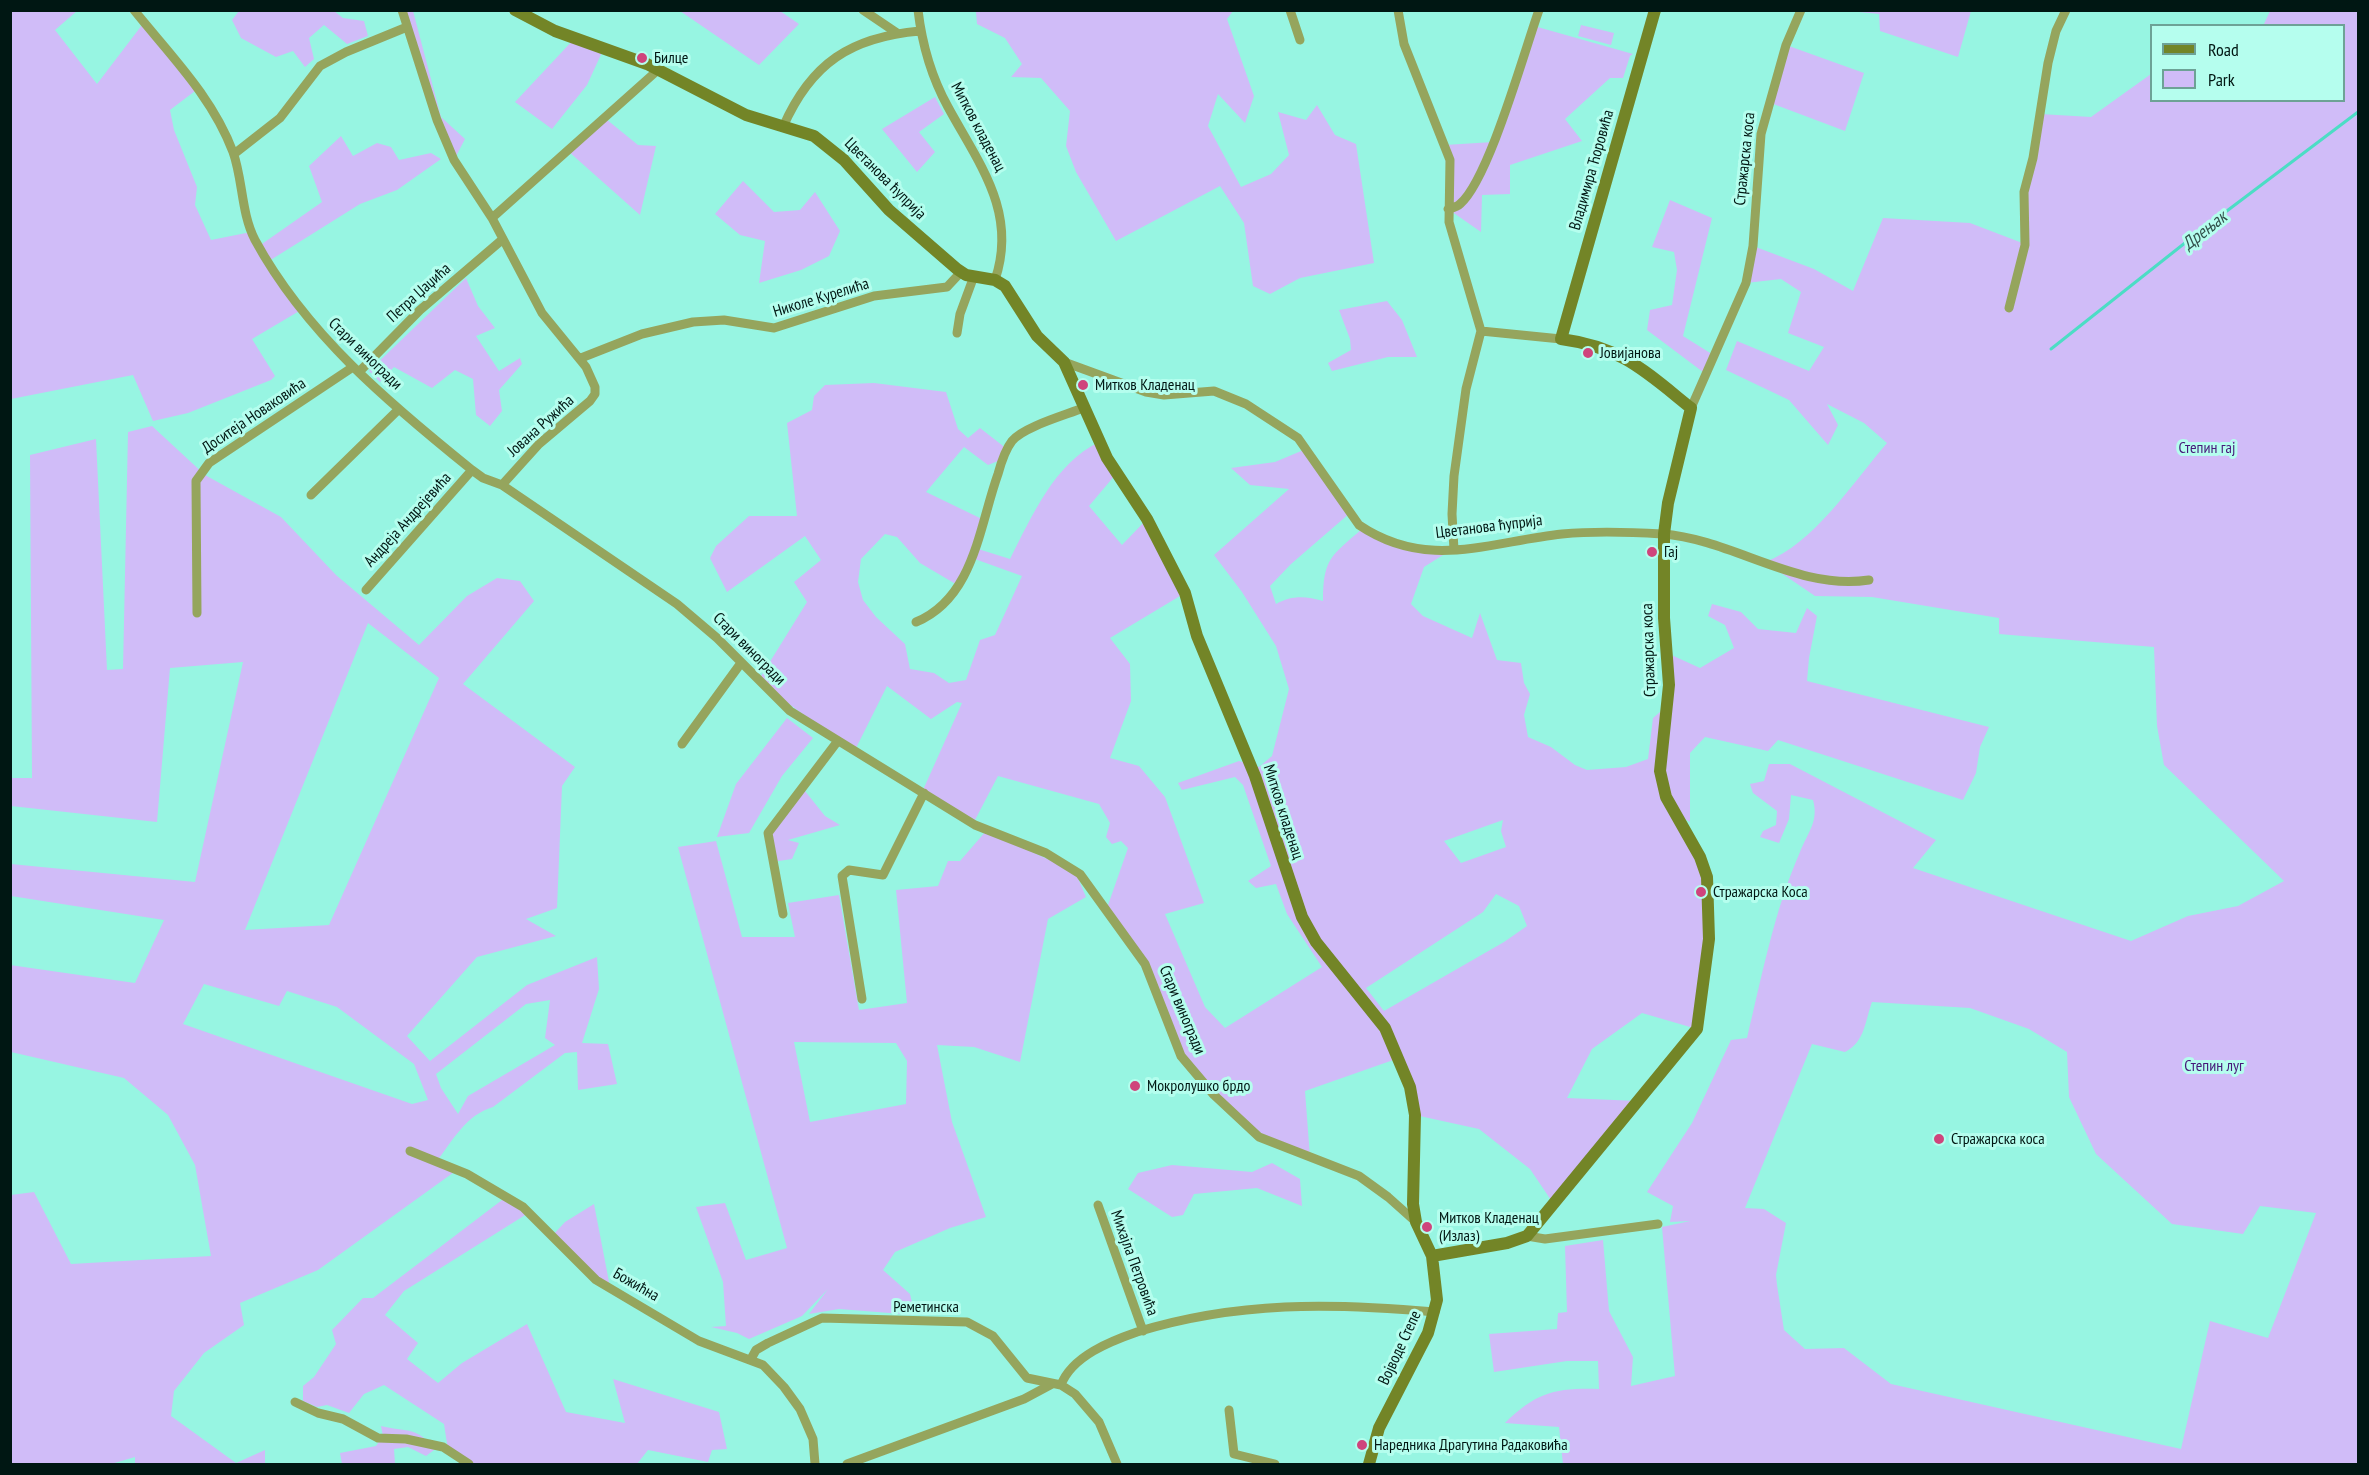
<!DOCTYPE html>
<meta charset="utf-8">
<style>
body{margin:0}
#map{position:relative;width:2369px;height:1475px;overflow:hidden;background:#97f5e2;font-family:"PT Sans Narrow",sans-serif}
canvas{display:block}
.frame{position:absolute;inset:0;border:12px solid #001713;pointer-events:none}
.legend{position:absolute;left:2150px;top:24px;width:195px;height:78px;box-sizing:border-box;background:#b5feee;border:2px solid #6da296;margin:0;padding:8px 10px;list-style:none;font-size:18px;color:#001713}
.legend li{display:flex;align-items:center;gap:12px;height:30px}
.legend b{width:30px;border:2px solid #6da296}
</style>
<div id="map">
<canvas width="2369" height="1475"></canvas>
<div class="frame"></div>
<ul class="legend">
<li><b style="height:8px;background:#738527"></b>Road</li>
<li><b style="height:16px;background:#d0bcf8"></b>Park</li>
</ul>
</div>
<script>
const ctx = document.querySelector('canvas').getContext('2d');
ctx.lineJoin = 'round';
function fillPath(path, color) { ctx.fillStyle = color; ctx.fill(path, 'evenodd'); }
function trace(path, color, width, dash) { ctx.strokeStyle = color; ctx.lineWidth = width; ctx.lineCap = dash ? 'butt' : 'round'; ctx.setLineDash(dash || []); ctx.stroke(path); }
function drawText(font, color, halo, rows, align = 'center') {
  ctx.font = font + ' "PT Sans Narrow",sans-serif'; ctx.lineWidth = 6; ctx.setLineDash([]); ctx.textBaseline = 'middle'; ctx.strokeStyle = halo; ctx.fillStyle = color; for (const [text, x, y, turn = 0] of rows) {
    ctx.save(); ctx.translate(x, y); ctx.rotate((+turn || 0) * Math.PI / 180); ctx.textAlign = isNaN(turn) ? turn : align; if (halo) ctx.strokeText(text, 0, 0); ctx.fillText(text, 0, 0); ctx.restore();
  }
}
fillPath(new Path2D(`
 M 990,10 L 1233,11 L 1227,19 L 1254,96 L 1245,123 L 1218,94 L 1208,126 L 1241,187 L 1271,174 L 1289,155 L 1278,112 L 1306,120 L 1317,105 L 1335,135 L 1356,144 L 1374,263 L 1300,278 L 1270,294 L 1253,286 L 1244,223 L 1220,186 L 1116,241 L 1076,172 L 1066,146 L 1070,111 L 1041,78 L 1011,77 L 1022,64 L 1005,38 L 977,24 L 976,12 Z
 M 11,11 L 77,11 L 55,30 L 97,84 L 142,25 L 199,88 L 170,110 L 174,130 L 197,187 L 195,205 L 211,240 L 251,232 L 259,246 L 322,202 L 309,166 L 341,136 L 353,156 L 377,143 L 391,147 L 399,160 L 431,153 L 441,159 L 397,190 L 360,204 L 269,261 L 301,310 L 252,339 L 275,376 L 271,380 L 188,413 L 153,421 L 133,375 L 11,399 Z
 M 239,11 L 334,11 L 343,18 L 364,21 L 368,36 L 347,44 L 324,25 L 309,38 L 314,59 L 305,67 L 293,51 L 276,57 L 241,38 L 232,20 Z
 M 402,11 L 413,11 L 441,117 L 465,139 L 454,160 Z
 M 680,11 L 780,11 L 799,24 L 759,65 Z
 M 1849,11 L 1971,11 L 1958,57 L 1880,31 L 1879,14 Z
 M 2270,11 L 2358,11 L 2358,1464 L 1563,1464 L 1559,1427 L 1505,1423 C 1537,1392 1555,1388 1599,1389 L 1598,1361 L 1567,1361 L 1494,1372 L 1489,1334 L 1557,1329 L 1558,1313 L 1567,1312 L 1565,1246 L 1603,1240 L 1609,1311 L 1633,1357 L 1631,1386 L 1675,1376 L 1662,1227 L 1690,1221 L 1670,1222 L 1673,1206 L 1647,1192 L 1692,1123 L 1731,1040 L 1747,1038 C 1762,976 1774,911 1800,852 C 1808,832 1819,821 1813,800 L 1791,795 L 1789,819 L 1779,843 L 1760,837 L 1763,831 L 1776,825 L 1777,811 L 1753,793 L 1750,784 L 1764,781 L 1769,764 L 1790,764 L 1936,840 L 1913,868 L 2131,941 L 2188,916 L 2238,906 L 2284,881 L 2164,765 L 2157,726 L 2154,647 L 1999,634 L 1999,618 L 1872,597 L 1815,596 L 1765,562 C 1813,545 1854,481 1887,443 L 1864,423 L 1827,404 L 1838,425 L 1828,445 L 1789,400 L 1726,370 L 1737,341 L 1809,371 L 1824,347 L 1788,333 L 1801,292 L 1781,279 L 1746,283 L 1753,246 L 1814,269 L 1853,291 L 1883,218 L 1970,223 L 2025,244 L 2024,192 L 2040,114 L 2091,117 L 2151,74 L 2152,100 L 2344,100 L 2344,26 L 2258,25 L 2264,24 ZM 1872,1002 L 1970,1008 L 2029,1029 L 2067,1052 L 2069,1097 L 2096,1154 L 2172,1224 L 2243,1234 L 2260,1206 L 2316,1213 L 2268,1338 L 2210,1321 L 2181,1449 L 1891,1384 L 1844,1348 L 1805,1349 L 1784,1330 L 1777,1285 L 1776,1275 L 1786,1223 L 1764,1209 L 1745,1208 L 1812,1044 L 1845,1052 C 1865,1042 1865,1021 1872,1002 Z
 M 1581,25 L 1614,33 L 1611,45 L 1578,36 Z
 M 1534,26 L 1633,54 L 1630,56 L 1623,78 L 1610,78 L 1565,119 L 1582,141 L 1510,165 L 1510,194 L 1482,195 L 1481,232 L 1448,209 L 1445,145 L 1493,142 Z
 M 575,38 L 604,48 L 587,85 L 552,129 L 515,102 Z
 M 1786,45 L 1864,73 L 1845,131 L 1768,102 Z
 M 935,97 L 944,114 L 919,132 L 935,152 L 917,172 L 882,129 Z
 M 606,119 L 638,145 L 656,146 L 640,215 L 568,151 Z
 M 743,181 L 774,212 L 800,210 L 815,192 L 840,231 L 829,256 L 801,270 L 759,283 L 765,241 L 740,235 L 715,214 Z
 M 1670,200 L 1712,218 L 1683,336 L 1715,356 L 1707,375 L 1647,330 L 1650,310 L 1672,305 L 1677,270 L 1674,252 L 1652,247 Z
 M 466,278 L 478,306 L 495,328 L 476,336 L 499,371 L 520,358 L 522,364 L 499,390 L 502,411 L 490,426 L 476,415 L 473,379 L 455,370 L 432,388 L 394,367 L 380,382 L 369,371 Z
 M 1387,301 L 1402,320 L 1417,357 L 1388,357 L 1332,371 L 1328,363 L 1351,350 L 1350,339 L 1339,310 Z
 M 874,383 L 946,392 L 958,429 L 968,438 L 980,428 L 1007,449 L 1003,459 L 988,465 L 964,447 L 926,492 L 982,519 L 975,548 L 1010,559 C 1032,516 1054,464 1099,442 L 1116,474 L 1089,506 L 1122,545 L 1147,519 L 1185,593 L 1110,638 L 1130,664 L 1131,701 L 1110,758 L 1139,766 L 1165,797 L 1204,903 L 1165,914 L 1205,1007 L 1225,1028 L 1322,967 L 1287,914 L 1276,884 L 1256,888 L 1248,881 L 1271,866 L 1243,785 L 1235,777 L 1182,790 L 1178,783 L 1239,761 L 1259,767 L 1272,756 L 1289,689 L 1276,646 L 1242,592 L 1214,555 L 1289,489 L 1250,485 L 1231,468 L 1275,462 L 1306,449 L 1350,513 L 1291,564 L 1270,586 L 1276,604 C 1292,595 1306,596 1323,601 C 1323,557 1332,556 1363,528 L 1402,547 L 1474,548 L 1443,555 L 1424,567 L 1411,604 L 1423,616 L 1472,638 L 1480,613 L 1497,660 L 1521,663 L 1524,683 L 1530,694 L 1524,715 L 1528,737 L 1551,747 L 1575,765 L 1587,770 L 1626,767 L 1648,759 L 1653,718 L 1667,706 L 1667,653 L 1700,668 L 1734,648 L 1725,625 L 1708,616 L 1712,604 L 1741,612 L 1758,629 L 1796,633 L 1807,608 L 1817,616 L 1809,658 L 1807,681 L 1989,727 L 1980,747 L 1976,773 L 1963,800 L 1778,740 L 1768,751 L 1705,737 L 1690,753 L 1690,822 L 1675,813 L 1700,857 L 1709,894 L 1697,1029 L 1642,1013 L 1592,1049 L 1567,1098 L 1638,1101 L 1553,1203 L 1530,1169 L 1479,1129 L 1415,1115 L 1399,1058 L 1305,1091 L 1310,1157 L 1263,1137 L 1179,1060 L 1164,1024 L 1153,985 L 1107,908 L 1128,848 L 1121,841 L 1112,844 L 1106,837 L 1110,823 L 1099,804 L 998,776 L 975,820 L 923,790 L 962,703 L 957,702 L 931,719 L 887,686 L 854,752 L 758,681 L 807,602 L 794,582 L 821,560 L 805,536 L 727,592 L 710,558 L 716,546 L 749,516 L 797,516 L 787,423 L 812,410 L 814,396 L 825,385 ZM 885,534 L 897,537 L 920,563 L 959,586 L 972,558 L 1022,576 L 995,635 L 980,640 L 966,680 L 949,683 L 934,673 L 910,669 L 905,644 L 876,617 L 863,600 L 858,582 L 861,559 ZM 1503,820 L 1501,831 L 1506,847 L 1461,863 L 1444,841 ZM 1496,894 L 1519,906 L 1527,926 L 1504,942 L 1384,1011 L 1366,988 L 1483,912 Z
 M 152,426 L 205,475 L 281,517 L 336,575 L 419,645 L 467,596 L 497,578 L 520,581 L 534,601 L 463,684 L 575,767 L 562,786 L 557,908 L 526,919 L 556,936 L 477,957 L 407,1036 L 430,1061 L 527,985 L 597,957 L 599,989 L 582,1043 L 608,1044 L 617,1084 L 578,1090 L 577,1052 L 565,1053 L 493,1107 C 466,1115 453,1140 437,1161 L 457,1170 L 318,1270 L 240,1303 L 244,1325 L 204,1353 L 174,1391 L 171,1416 L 236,1463 L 265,1450 L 265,1464 L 135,1464 L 135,1457 L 111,1464 L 11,1464 L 11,1195 L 34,1192 L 71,1264 L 211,1256 L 195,1165 L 168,1115 L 124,1078 L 11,1052 L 10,965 L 135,983 L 164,920 L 11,896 L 11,864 L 195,882 L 243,662 L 170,668 L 157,822 L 11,806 L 11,778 L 32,778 L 30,455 L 96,439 L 107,670 L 123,669 L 128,432 ZM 368,623 L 439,678 L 329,925 L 245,930 ZM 204,984 L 279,1006 L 287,991 L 337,1007 L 414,1064 L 428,1100 L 412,1104 L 183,1024 ZM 550,1000 L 545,1038 L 555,1045 L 468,1096 L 458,1114 L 441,1088 L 436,1074 L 526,1004 Z
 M 787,718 L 813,738 L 782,776 L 749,833 L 717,837 L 736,784 Z
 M 805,791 L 825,816 L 840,825 L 788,840 L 799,843 L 792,859 L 772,862 L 768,833 Z
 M 986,831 L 1054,862 L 1077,876 L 1086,897 L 1048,919 L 1020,1062 L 974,1047 L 937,1045 L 952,1122 L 986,1217 L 950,1228 L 895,1252 L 883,1270 L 910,1294 L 915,1315 L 839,1309 L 809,1314 L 828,1289 L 802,1316 L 749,1339 L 737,1333 L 711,1327 L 726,1326 L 723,1282 L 696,1207 L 725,1203 L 746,1260 L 787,1248 L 678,847 L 716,841 L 742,937 L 795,937 L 788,903 L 839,895 L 859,1010 L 907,1003 L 896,890 L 938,886 L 948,861 L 960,861 ZM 794,1042 L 896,1043 L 907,1061 L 906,1104 L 810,1122 Z
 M 1272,1163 L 1300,1179 L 1302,1206 L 1257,1188 L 1194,1194 L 1183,1215 L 1172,1217 L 1128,1189 L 1138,1173 L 1172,1165 L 1252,1172 Z
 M 506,1197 L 530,1212 L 404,1291 L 385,1315 L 418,1343 L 407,1359 L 438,1383 L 462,1363 L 527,1324 L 566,1412 L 625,1423 L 613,1379 L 719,1412 L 727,1449 L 712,1450 L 708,1462 L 648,1450 L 637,1464 L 468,1464 L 448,1450 L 444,1424 L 384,1385 L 364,1394 L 349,1413 L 327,1405 L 317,1407 L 303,1401 L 303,1386 L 314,1377 L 336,1344 L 332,1330 L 363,1298 L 373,1298 Z
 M 594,1204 L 610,1287 L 552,1236 L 565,1222 Z
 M 381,1426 C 405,1432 419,1426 434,1450 L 426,1456 L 408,1447 L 394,1449 L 395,1464 L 342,1464 L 340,1453 L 376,1446 L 383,1436 Z`), '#d0bcf8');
trace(new Path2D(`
 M 2051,349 L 2195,235 L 2358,112`), '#4cddc5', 3);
trace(new Path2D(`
 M 134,10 C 170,55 212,96 233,152 C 243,180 241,213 255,240 C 306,334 390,404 472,470 L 483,478 L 502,485 L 677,604 L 717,638 L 790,711 L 975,825 L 1046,853 L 1080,874 L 1145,964 L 1181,1056 L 1214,1095 L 1259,1137 L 1359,1176 L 1388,1197 L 1416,1222
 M 402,10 L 437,120 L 454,160 L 492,218 L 542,313 L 586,367 L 595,387 L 595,394 L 590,401 L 539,444 L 502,485
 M 863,10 L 897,33
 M 918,10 C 922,44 932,78 948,107 C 979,164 1018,212 995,280
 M 1290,10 L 1300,40
 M 1398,10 L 1404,44 L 1450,160 L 1449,222 L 1481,331 L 1466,389 L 1454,476 L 1452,514 L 1454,550
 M 783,127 C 811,63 851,37 920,31
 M 234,154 L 280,118 L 320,66 L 346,52 L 407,27
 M 1448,209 C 1452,208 1457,207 1460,204 C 1489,179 1524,52 1539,10
 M 492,218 L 659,69
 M 2009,308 L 2025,245 L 2024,192 L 2033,158 L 2048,63 L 2056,31 L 2066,10
 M 1481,331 L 1561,339
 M 957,333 L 960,314 L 974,276
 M 581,358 L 642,334 L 693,322 L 724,320 L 774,328 L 874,296 L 947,287 L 961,272
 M 1064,362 L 1146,392 L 1164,395 L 1214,391 L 1246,404 L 1298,438 L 1359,525 C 1427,571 1488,542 1562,534 C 1594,531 1630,532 1662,534 C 1733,539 1797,591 1869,580
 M 359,372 L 420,310 L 503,239
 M 1691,408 L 1746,283 L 1753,246 L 1761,134 L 1786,45 L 1801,10
 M 311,495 L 399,409
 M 366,590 L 472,470
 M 197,613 L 196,481 L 209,463 L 353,367
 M 916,622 C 974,598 979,527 998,474 C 1001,463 1005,450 1012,441 C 1023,427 1066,415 1083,408
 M 682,744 L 741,663
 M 783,914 L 768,833 L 837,742
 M 862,999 L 842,876 L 849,870 L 883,875 L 924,793
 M 410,1151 L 467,1174 L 523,1207 L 596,1280 L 699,1341 L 763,1365 L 784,1387 L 800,1409 L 813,1439 L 815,1464
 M 1098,1205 L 1143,1331
 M 1527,1236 L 1545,1239 L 1658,1224
 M 751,1359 L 756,1350 L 768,1343 L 822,1318 L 967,1322 L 993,1336 L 1027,1378 L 1061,1385 L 1075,1394 L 1099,1422 L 1117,1464
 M 1061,1385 C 1072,1356 1111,1341 1137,1332 C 1238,1301 1331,1303 1435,1312
 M 295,1402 L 318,1413 L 343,1419 L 378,1438 L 406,1439 L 443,1447 L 469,1464
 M 1229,1410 L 1234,1454 L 1275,1464
 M 847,1464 L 1024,1399 L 1052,1384`), '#95a55d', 9);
trace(new Path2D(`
 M 515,10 L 555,31 L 647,64 L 746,115 L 814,136 L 844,160 L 889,210 L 957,269 L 966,275 L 995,280 L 1005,286 L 1037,336 L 1064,362 L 1107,458 L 1147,519 L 1185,593 L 1197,636 L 1255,776 L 1302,917 L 1316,942 L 1385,1028 L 1410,1087 L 1415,1115 L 1413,1204 L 1416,1222 L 1432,1256 L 1437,1300 L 1428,1333 L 1379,1428 L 1369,1464
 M 1432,1256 L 1507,1243 L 1527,1236 L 1697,1029 L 1709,939 L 1707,877 L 1700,857 L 1666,797 L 1660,771 L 1669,685 L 1664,618 L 1664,534 L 1668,503 L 1691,408 C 1646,372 1622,347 1561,339 L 1655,10`), '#738527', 12);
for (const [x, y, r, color] of [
 [642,58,6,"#cf447c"],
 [1588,353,6,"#cf447c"],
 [1083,385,6,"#cf447c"],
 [1652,552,6,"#cf447c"],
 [1701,892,6,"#cf447c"],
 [1135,1086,6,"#cf447c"],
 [1939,1139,6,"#cf447c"],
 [1427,1227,6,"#cf447c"],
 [1362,1445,6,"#cf447c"]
]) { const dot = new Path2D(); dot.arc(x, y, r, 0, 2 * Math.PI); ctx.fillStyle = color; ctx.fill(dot); trace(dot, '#b5feee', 2); }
drawText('16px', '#001713', '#b5feee', [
 ["Билце",654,58],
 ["Јовијанова",1600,353],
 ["Митков Кладенац",1095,385],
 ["Гај",1664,552],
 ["Стражарска Коса",1713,892],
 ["Мокролушко брдо",1147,1086],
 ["Стражарска коса",1951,1139],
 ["Митков Кладенац",1439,1218],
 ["(Излаз)",1439,1236],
 ["Наредника Драгутина Радаковића",1374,1445]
], 'left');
drawText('16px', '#001713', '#b5feee', [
 ["Митков кладенац",978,127,62],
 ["Стражарска коса",1745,159,-84],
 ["Владимира Ћоровића",1592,170,-74],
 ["Цветанова ћуприја",885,179,45],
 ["Петра Џаџића",419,293,-42],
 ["Николе Курелића",821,298,-17],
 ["Стари виногради",365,354,44],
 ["Доситеја Новаковића",254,416,-34],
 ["Јована Ружића",541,426,-42],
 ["Андреја Андрејевића",408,520,-48],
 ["Цветанова ћуприја",1489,527,-7],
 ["Стари виногради",749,649,45],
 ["Стражарска коса",1649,650,-92],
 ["Митков кладенац",1283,812,72],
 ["Стари виногради",1182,1010,67],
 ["Михајла Петровића",1134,1263,70],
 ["Божићна",636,1285,30],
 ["Реметинска",926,1307],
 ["Војводе Степе",1400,1348,-65]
]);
drawText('16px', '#461979', '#b5feee', [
 ["Степин гај",2207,448],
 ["Степин луг",2214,1066]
]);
drawText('italic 18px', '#32514a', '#b5feee', [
 ["Дрењак",2205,231,-38]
]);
</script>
